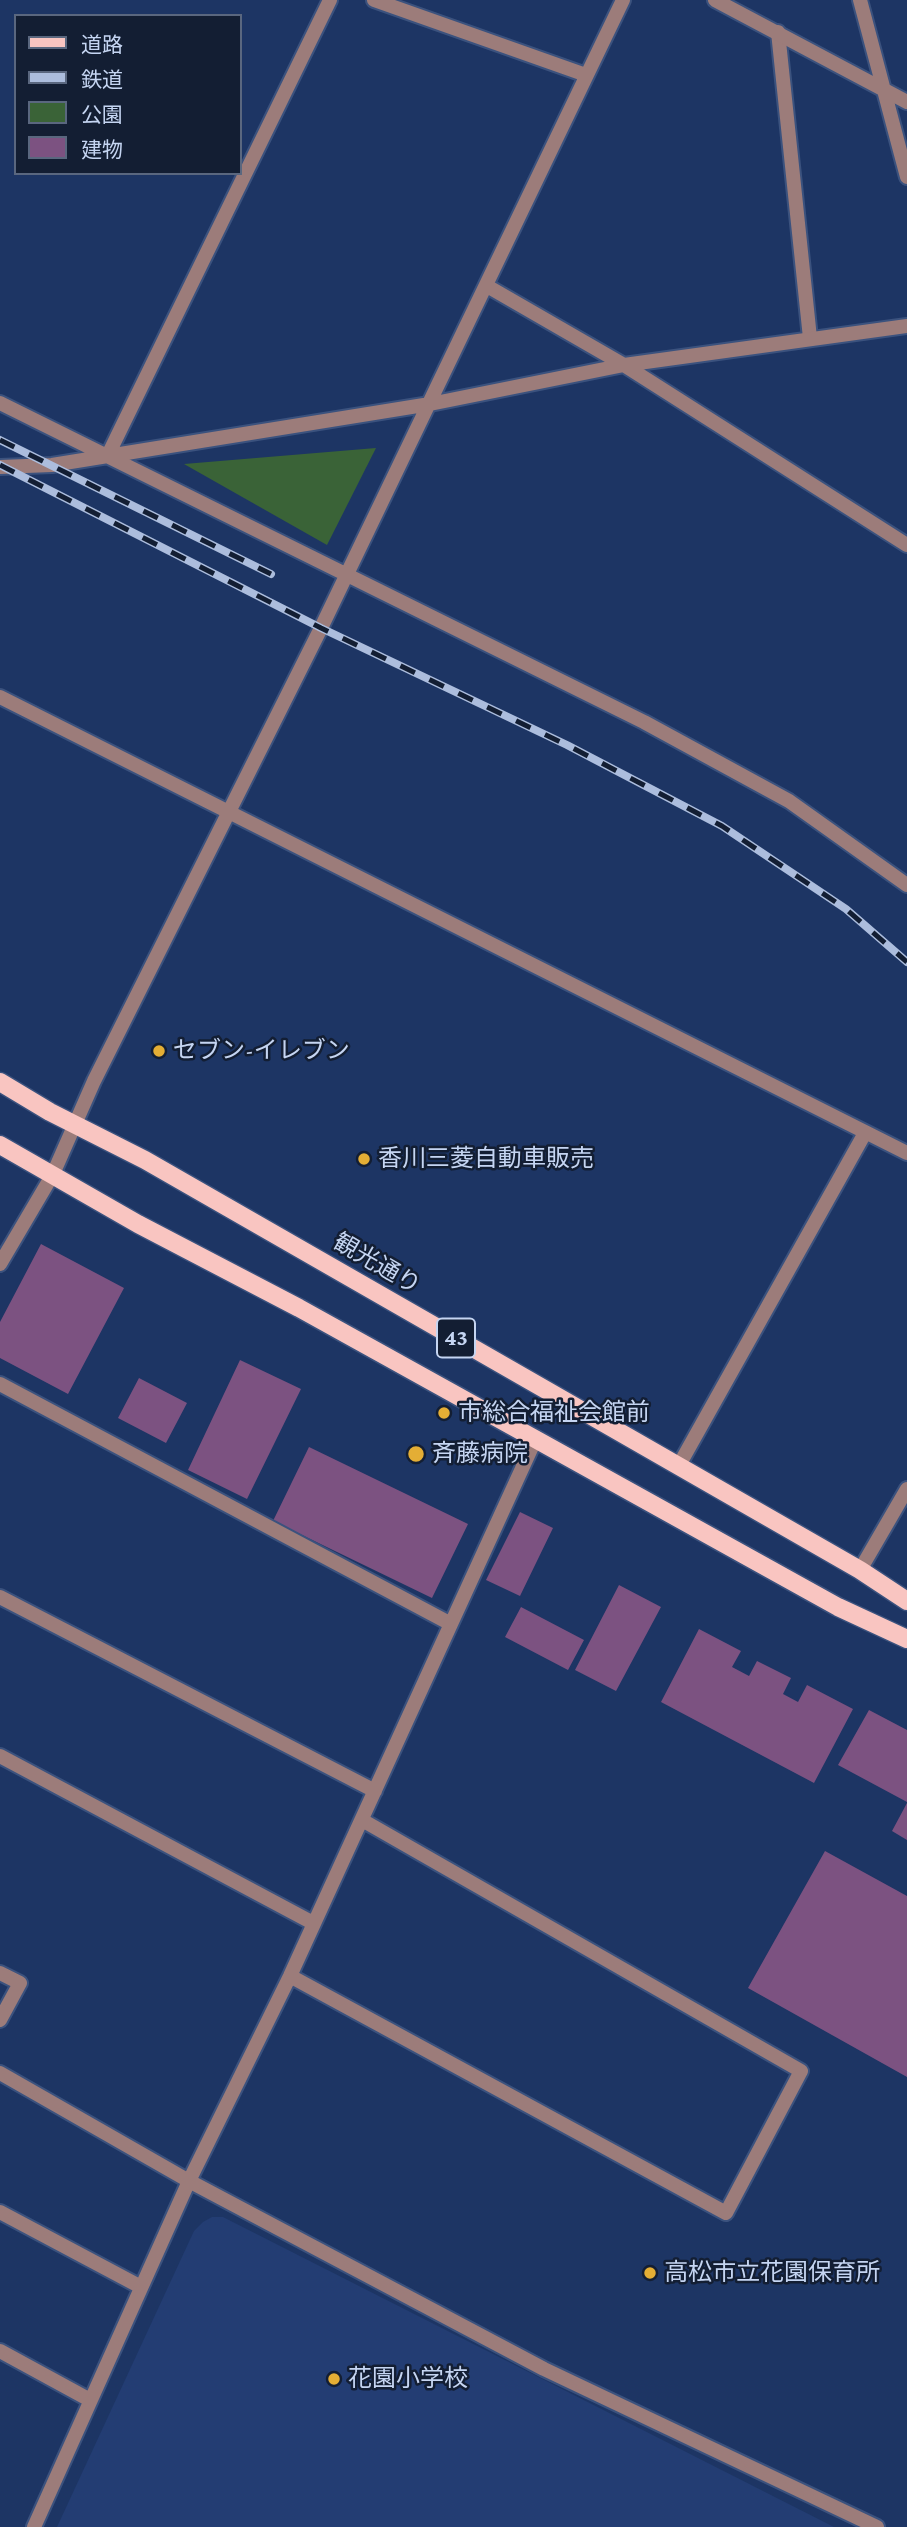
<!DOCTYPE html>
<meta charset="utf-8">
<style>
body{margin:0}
#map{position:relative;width:907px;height:2527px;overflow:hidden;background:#1d3564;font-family:"Crimson Pro","Noto Sans JP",serif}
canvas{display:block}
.legend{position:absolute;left:14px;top:14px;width:228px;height:161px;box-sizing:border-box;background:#131e33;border:2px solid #5a677f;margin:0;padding:9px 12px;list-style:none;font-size:21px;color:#c5d5f2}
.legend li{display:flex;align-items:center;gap:14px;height:35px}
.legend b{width:35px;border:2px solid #5a677f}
</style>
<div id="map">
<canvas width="907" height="2527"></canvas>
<ul class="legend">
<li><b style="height:9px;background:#f9c5c1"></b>道路</li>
<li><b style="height:9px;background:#acbddd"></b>鉄道</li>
<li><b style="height:19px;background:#3a6337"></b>公園</li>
<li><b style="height:19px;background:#7c5281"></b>建物</li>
</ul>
</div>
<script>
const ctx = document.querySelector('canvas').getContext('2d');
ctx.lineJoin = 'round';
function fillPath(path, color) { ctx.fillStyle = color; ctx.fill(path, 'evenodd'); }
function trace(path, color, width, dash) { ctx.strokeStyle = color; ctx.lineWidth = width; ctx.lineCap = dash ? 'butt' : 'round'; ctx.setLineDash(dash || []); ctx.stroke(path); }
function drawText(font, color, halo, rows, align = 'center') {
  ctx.font = font + ' "Crimson Pro","Noto Sans JP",serif'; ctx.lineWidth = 5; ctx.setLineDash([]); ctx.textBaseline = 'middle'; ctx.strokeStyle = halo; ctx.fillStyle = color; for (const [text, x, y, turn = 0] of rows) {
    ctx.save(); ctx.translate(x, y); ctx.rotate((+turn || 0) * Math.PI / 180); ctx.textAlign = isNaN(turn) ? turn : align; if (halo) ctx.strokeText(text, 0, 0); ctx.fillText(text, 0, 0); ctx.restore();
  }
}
fillPath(new Path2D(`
 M 212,2217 L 223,2217 L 834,2527 L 57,2527 L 194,2231 L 203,2222 Z`), '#233d73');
fillPath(new Path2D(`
 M 376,448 L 327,545 L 184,464 Z`), '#3a6337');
fillPath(new Path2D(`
 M 41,1244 L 124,1288 L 68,1394 L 0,1358 L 0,1322 Z
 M 240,1360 L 301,1389 L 247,1499 L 188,1470 Z
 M 139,1378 L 187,1403 L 166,1443 L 118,1418 Z
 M 309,1447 L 468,1524 L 432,1598 L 273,1521 Z
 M 520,1512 L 553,1528 L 520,1596 L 486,1580 Z
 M 619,1585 L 661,1607 L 616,1691 L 575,1670 Z
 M 521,1607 L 584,1640 L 568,1670 L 505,1637 Z
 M 699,1629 L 741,1651 L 732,1667 L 749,1676 L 757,1661 L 791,1678 L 783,1694 L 798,1702 L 807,1685 L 853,1709 L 814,1783 L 661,1702 Z
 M 869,1710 L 907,1730 L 907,1802 L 838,1765 Z
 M 907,1803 L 907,1840 L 892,1831 Z
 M 825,1851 L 907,1896 L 907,2077 L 748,1988 Z`), '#7c5281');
const service = new Path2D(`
 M 778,32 L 810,338`);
const minor = new Path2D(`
 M 374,0 L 586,75
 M 715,0 L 907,102
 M 860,0 L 907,177
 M 487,286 L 624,365 L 907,545
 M 0,403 L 644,722 L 789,801 L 907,885
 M 108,455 L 330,0
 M 0,467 L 52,465 L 430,404 L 624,365 L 907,326
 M 0,697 L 907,1153
 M 0,1264 L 53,1174 L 94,1081 L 321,628 L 623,0
 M 0,1384 L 451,1624
 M 678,1467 L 865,1133
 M 860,1570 L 907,1489
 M 0,1597 L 375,1791
 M 0,1756 L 313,1923
 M 0,1973 L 20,1983 L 0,2020
 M 290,1976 L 726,2213 L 801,2071 L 362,1820
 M 0,2073 L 189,2181 L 544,2369 L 877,2527
 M 0,2212 L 141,2287
 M 0,2351 L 90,2400
 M 34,2527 L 189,2181 L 290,1976 L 536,1438`);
const primary = new Path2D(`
 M 0,1082 L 50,1112 L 145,1160 L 860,1570 L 907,1601
 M 0,1145 L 138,1224 L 299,1308 L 838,1607 L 907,1639`);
trace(service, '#3b527e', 18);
trace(minor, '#3b527e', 18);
trace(primary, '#3b527e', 21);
trace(service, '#9c7c7a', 14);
trace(minor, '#9c7c7a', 14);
trace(primary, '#f9c5c1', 18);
const rail = new Path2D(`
 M 0,440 L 271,574
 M 0,465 L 321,628 L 567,745 L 722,826 L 846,909 L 907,962`);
trace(rail, '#acbddd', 8);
trace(rail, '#131e33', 5, [16]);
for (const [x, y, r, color] of [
 [159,1051,7,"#e4ae35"],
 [364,1159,7,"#e4ae35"],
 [444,1413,7,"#e4ae35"],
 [416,1454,9,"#e4ae35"],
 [650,2273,7,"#e4ae35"],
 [334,2379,7,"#e4ae35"]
]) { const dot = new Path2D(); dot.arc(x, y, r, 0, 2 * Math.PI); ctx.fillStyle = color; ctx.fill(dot); trace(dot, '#131e33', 2.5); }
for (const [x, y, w] of [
 [456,1338,38]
]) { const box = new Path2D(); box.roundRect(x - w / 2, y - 19.5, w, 39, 5); ctx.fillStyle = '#131e33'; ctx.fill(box); trace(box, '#c5d5f2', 2); }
drawText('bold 23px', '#c5d5f2', null, [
 ["43",456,1338]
]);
drawText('24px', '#c5d5f2', '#131e33', [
 ["セブン-イレブン",173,1051],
 ["香川三菱自動車販売",378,1159],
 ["市総合福祉会館前",458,1413],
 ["斉藤病院",432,1454],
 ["高松市立花園保育所",664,2273],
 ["花園小学校",348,2379]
], 'left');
drawText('24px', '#c5d5f2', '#131e33', [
 ["観光通り",377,1264,30]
]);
</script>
